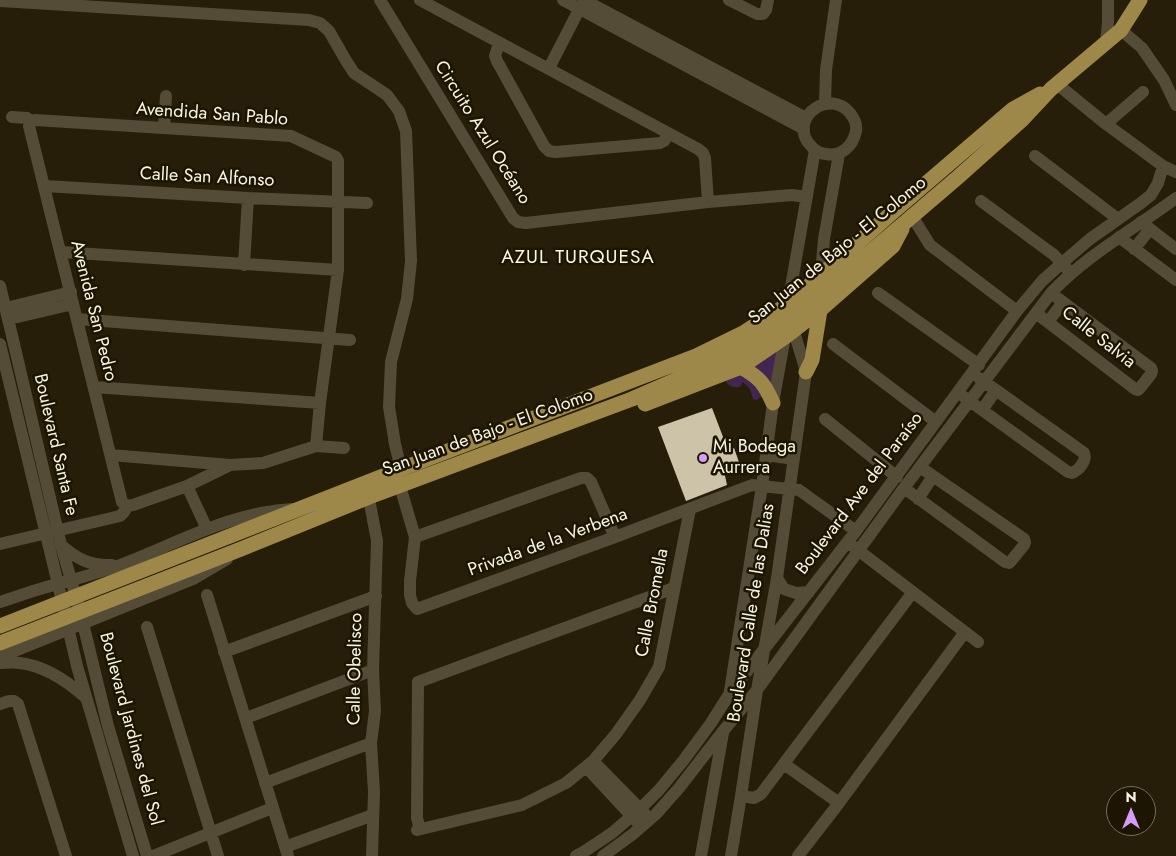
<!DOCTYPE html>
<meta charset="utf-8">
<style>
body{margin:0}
#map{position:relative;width:1176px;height:856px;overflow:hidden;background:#261e09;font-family:Jost,sans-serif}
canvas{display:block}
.north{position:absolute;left:1106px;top:786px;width:50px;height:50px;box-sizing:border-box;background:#1c1502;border:1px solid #746e5d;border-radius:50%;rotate:0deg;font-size:14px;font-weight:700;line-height:20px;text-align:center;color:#f8f4e6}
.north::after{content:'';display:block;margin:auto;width:18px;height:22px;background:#d79bf9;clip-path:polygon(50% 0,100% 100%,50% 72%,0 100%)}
</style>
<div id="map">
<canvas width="1176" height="856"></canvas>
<div class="north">N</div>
</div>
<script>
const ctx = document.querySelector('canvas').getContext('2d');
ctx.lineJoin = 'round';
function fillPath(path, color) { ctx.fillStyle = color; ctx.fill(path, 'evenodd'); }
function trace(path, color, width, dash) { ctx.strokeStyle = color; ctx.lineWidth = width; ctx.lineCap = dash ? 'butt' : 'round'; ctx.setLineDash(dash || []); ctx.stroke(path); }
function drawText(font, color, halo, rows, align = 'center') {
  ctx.font = font + ' Jost,sans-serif'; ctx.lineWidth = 5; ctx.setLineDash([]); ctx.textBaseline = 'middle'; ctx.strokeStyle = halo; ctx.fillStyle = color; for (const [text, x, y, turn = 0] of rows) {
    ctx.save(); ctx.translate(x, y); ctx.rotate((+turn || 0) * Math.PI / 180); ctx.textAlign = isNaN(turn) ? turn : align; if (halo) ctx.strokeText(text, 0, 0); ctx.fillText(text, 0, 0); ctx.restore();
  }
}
fillPath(new Path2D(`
 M 777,351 L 773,392 L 750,368 Z
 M 739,370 L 749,375 L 762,396 L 757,400 L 753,399 L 750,389 L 743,382 L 740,387 C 730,388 727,385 724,377 Z`), '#422551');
fillPath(new Path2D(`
 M 712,408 L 728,450 L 734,448 L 740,465 L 724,471 L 727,485 L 686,501 L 658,427 Z`), '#ccc3a9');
trace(new Path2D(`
 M 380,0 L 513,218 L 518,222 L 526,223 L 708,202 L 792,195 L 807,197
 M 420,0 L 698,149 L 703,153 L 705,158 L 708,202
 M 563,0 L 804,129
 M 584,0 L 806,118
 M 729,0 L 757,14 L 763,14 L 766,10 L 768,0
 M 0,1 L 309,20 L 320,23 L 329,31 L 345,59 L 354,73 L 387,95 L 399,111 L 406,131 L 411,261 L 407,299 L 391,362 L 389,407 L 395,444 L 401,469
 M 1121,30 L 1142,48 L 1164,80 L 1176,105
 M 499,43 L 495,56 L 497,61 L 544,146 L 549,151 L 556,152 L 660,143 L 664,141 L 668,134
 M 1106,44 L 1108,22 L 1108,0
 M 549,68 L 583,2
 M 1057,84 L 1106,124 L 1163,166 L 1176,172
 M 825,103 L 826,70 L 836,0
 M 12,117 L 27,118 L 31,121
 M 31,121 L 35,120 L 291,136 L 336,157 L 338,161 L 338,270 L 320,403 L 316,446
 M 31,121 L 29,126 L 122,502 L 127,506
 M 1106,124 L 1143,92
 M 164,128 L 166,96
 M 1035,156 L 1118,219
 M 45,186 L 248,198 L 367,203
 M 981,201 L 1054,255 L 1067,269
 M 912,216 L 930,245 L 1017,311
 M 1141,222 L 1176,249
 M 1119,237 L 1176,280
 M 1134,249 L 1150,229
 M 61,252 L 338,270
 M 244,265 L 248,198
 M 823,279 L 821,275 L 824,239 L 839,154
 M 0,286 L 14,344 L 61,545 L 80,611 L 108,726 L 147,856
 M 878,293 L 979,365
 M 6,308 L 71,292
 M 1036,313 L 1135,389 L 1138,390 L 1140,388 L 1151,374 L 1152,371 L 1151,368 L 1051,293
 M 9,319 L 73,304
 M 77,319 L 350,340
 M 1048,322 L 1063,302
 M 0,344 L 58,584 L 77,666 L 133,856
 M 833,344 L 936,422
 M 94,387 L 320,403
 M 964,397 L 1068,472 L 1072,473 C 1079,470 1087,461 1084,453 L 979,378
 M 982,410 L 996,390
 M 825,419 L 897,477
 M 111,455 L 230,465
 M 766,455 L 794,459
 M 397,476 L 415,537 L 410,581 L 410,595 L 412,603 L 417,609 L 615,537 L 752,485 L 799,490 L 856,531
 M 187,486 L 207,529
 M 367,488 L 377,541 L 373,670 L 375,711 L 371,743 L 374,792 L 372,856
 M 904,488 L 1005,562 L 1009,563 L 1011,561 L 1024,545 L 1025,542 L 1024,539 L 920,467
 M 918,499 L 933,476
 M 127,506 L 133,505 L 187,486 L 230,465 L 263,463 L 316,446 L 344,448
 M 415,537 L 581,478 L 587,478 L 591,482 L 615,537
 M 0,544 L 120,516 L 124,512 L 127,506
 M 61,545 C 77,559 90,566 112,565
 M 854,547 L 978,642
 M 777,578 L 784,589 L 796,593 L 809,592
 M 207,595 L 288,856
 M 0,602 C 13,598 26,593 40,589 C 66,581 94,575 120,565 C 176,544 231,512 292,509
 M 147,627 L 218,856
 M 224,652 L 376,596
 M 0,657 L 193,579 L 227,559
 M 0,663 C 6,663 13,662 20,663 C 45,666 67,681 85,697
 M 730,691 L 762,486 L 773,403 L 786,331
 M 0,704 L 9,701 L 14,701 L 18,704 L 66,856
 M 246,718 L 373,670
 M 593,761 L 646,815
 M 784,764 L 839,803
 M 586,767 L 637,822
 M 265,783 L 371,743
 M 741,796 L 754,798 L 761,794 L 913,592
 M 420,829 L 417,818 L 418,682 L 674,588
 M 417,830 L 522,805 L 566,783 L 593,761 L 616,734 L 640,700 L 659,667 L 690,509
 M 285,847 L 373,815
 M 153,856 L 272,808
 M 576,856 L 585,851 L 612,833 L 640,809 L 659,790 L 683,761 L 711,723 L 730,693 L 856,531 L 1017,311 L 1042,281 L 1062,263 L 1090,239 L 1141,203 L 1151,195 L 1158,183 L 1163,166
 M 603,856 L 633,834 L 656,814 L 679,788 L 724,730 L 757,690 L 904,488 L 1051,293 C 1087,255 1134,229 1176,198
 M 701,856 L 723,733
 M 731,856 L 741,796 L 757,690 L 777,578 L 806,372 C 800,349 791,327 788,304 L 815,150 C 812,147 809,144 807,141 C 792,115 830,89 850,113 C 854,118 857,125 856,131 C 853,146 841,157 826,154 C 822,154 818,152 815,150
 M 798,856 L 839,803 L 965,632`), '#544c36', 12);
trace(new Path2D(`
 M 741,367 C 760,378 764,383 773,403
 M 806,372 L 812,360 L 820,310
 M 645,404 L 741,367 L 785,337 L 820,310 L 893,246 L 902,229
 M 0,626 L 401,469 L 696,356 L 743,333 L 788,304 L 894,211 L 1013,109 L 1040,94
 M 0,643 L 241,549 L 369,497 L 632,399 L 722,360 L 753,344 L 798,312 L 827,289 L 957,178 L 1022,120 L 1051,89 L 1121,30 L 1140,0`), '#9d884a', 15);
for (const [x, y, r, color] of [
 [703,458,5,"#d79bf9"]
]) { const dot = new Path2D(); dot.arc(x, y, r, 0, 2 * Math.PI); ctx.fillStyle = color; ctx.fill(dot); trace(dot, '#1c1502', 2); }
drawText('18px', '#f8f4e6', '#1c1502', [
 ["Avendida San Pablo",212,115,4],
 ["Circuito Azul Océano",482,133,58],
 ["Calle San Alfonso",207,178,3],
 ["San Juan de Bajo - El Colomo",838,251,-39],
 ["Avenida San Pedro",93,311,76],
 ["Calle Salvia",1098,338,38],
 ["San Juan de Bajo - El Colomo",488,433,-20],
 ["Boulevard Santa Fe",55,445,77],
 ["Boulevard Ave del Paraíso",860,494,-53],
 ["Privada de la Verbena",548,543,-20],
 ["Calle Bromella",653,603,-79],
 ["Boulevard Calle de las Dalias",752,613,-81],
 ["Calle Obelisco",356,669,-89],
 ["Boulevard Jardines del Sol",130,729,75]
]);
drawText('18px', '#f8f4e6', '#1c1502', [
 ["Mi Bodega",713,448],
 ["Aurrera",713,469]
], 'left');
ctx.letterSpacing = '1px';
drawText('19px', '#f8f4e6', '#1c1502', [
 ["AZUL TURQUESA",578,258]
]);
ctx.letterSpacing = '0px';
</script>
